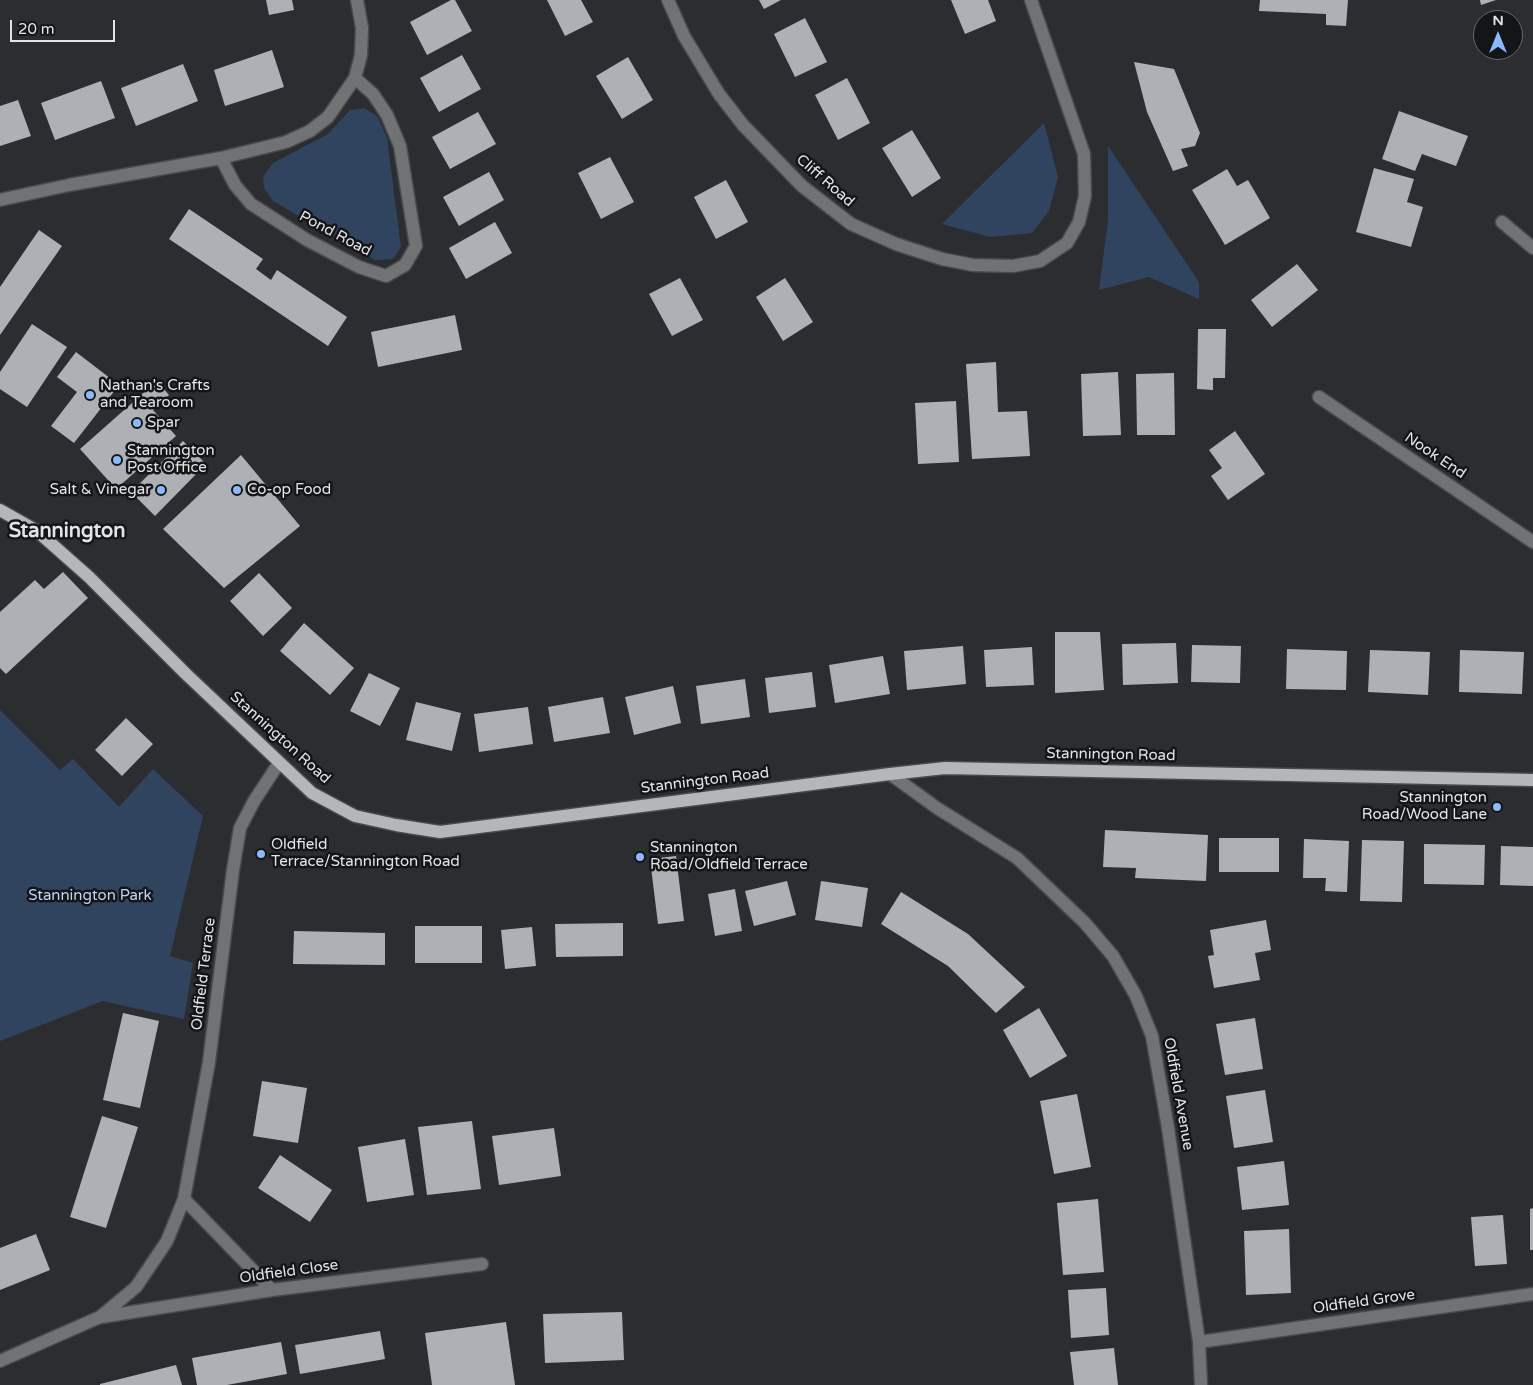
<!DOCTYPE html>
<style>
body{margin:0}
#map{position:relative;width:1533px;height:1385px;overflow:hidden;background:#2b2d31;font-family:"Varela Round",sans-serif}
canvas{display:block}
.north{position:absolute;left:1473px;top:10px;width:50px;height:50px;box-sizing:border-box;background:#141517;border:1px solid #66686a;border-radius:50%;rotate:0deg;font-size:14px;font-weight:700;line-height:20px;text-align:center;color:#e2e4e6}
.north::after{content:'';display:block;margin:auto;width:18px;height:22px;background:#8cb9fc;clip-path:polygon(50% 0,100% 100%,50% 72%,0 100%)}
.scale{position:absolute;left:10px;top:20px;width:105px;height:22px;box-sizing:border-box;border:2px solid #e2e4e6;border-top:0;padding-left:6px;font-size:15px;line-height:18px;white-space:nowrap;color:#e2e4e6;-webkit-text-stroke:4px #141517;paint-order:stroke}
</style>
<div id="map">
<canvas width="1533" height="1385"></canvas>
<div class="north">N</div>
<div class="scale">20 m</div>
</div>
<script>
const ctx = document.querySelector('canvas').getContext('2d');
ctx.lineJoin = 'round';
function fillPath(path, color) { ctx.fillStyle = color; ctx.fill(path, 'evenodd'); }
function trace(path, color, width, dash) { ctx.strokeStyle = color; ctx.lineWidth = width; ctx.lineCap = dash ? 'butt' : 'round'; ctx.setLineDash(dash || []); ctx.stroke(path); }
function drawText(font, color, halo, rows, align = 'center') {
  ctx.font = font + ' "Varela Round",sans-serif'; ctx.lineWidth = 5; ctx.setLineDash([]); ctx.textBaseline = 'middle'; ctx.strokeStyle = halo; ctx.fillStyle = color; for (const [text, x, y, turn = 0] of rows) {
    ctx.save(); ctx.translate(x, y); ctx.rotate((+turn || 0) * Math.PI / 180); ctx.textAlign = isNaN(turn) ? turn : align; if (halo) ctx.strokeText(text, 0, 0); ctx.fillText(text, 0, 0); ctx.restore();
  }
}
fillPath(new Path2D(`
 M 364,108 L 377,116 L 387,138 L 401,247 L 393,259 L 375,260 L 273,201 L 264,188 L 263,177 L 273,163 L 328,134 L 350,110 Z
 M 1044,123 L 1058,177 L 1049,211 L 1032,233 L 990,237 L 942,224 Z
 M 1108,146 L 1199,282 L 1199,299 L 1149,277 L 1099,290 L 1108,220 Z
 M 0,710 L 60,770 L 73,759 L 119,807 L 153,769 L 203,816 L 170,956 L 193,963 L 184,1019 L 103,1001 L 0,1041 Z`), '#31445f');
fillPath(new Path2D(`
 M 266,0 L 292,0 L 294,10 L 269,15 Z
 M 451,0 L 455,0 L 472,31 L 427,55 L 410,22 Z
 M 547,0 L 581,0 L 593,22 L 565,36 Z
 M 759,0 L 781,0 L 764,9 Z
 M 951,0 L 988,0 L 996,21 L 965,34 Z
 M 1260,0 L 1348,0 L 1346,26 L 1326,25 L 1326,14 L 1259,11 Z
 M 1480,0 L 1496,0 L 1481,5 Z
 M 805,18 L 827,62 L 795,77 L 774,34 Z
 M 272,50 L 284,87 L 225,106 L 214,70 Z
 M 462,55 L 481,89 L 439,112 L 420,78 Z
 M 628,57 L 653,100 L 622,119 L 596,76 Z
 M 1134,62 L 1174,69 L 1200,133 L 1195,146 L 1181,149 L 1188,166 L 1173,171 L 1147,112 Z
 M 183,64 L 198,101 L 136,126 L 121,88 Z
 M 847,78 L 870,123 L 838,140 L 815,95 Z
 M 101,81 L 115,118 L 55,140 L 41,103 Z
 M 18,100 L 31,136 L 0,146 L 0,106 Z
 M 1399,111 L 1468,136 L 1456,166 L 1422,154 L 1415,171 L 1382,159 Z
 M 478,112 L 496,144 L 450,169 L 432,137 Z
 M 912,130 L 941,178 L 912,197 L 882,148 Z
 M 610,157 L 634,202 L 601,219 L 578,173 Z
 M 1374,168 L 1414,179 L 1407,202 L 1423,207 L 1411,247 L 1356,232 Z
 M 1227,169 L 1237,186 L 1248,180 L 1270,218 L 1225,245 L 1192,190 Z
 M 489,172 L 504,200 L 459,226 L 443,197 Z
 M 726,180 L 748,222 L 716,239 L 694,197 Z
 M 189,209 L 263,259 L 256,269 L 271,280 L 277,270 L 347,317 L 328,346 L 169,239 Z
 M 495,222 L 512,253 L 466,279 L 449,248 Z
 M 39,230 L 62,246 L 0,335 L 0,287 Z
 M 1297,264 L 1318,290 L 1272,327 L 1251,300 Z
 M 680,278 L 703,320 L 672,336 L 649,294 Z
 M 785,278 L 813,322 L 783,341 L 756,297 Z
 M 455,315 L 462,350 L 378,367 L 371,332 Z
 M 32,324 L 67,347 L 27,407 L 0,389 L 0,372 Z
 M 1198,329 L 1226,329 L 1225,378 L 1213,378 L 1213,390 L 1197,389 Z
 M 76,352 L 119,385 L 74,443 L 51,426 L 77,392 L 57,377 Z
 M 996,362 L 998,412 L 1027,411 L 1030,456 L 972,459 L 966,364 Z
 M 1118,372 L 1121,435 L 1083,436 L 1081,374 Z
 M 1174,373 L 1175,435 L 1137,435 L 1136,374 Z
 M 157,381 L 169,395 L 153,410 L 176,436 L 116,489 L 80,449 Z
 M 956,401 L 959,462 L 918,464 L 915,403 Z
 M 1235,431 L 1265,474 L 1228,500 L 1211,476 L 1222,468 L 1209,450 Z
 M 183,441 L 206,464 L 155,516 L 131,492 Z
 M 241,455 L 300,526 L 224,588 L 163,529 Z
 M 63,572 L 88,598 L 6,674 L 0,668 L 0,612 L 35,580 L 44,589 Z
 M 259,573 L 292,608 L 263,636 L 230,601 Z
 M 304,623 L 354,668 L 330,695 L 280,651 Z
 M 1055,632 L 1100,632 L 1104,690 L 1055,693 Z
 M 1176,643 L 1178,683 L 1123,685 L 1122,644 Z
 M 1192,645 L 1241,646 L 1240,683 L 1191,682 Z
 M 963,646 L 966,684 L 907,690 L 904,651 Z
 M 1032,647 L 1034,685 L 986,687 L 984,650 Z
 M 1287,649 L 1347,651 L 1346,690 L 1286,689 Z
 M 1370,650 L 1430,652 L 1428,695 L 1368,692 Z
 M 1460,650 L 1524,652 L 1522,694 L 1459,692 Z
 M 883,656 L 890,694 L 835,703 L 829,665 Z
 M 812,672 L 816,707 L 769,713 L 765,678 Z
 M 369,673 L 400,688 L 380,726 L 350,711 Z
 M 745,679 L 750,717 L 701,724 L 696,686 Z
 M 673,686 L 681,723 L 634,735 L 625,697 Z
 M 603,697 L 610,733 L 554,742 L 548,707 Z
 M 416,702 L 461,713 L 452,751 L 406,740 Z
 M 528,707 L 533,744 L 479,752 L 474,714 Z
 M 126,718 L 153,744 L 122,776 L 95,750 Z
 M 1105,830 L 1208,835 L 1206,881 L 1135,878 L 1136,868 L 1103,867 Z
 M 1219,838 L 1279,838 L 1279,872 L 1219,872 Z
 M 1304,839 L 1349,841 L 1347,892 L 1325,891 L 1326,878 L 1303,878 Z
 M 1362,840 L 1404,841 L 1402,902 L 1360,901 Z
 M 1424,844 L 1485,845 L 1484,885 L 1424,884 Z
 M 1501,846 L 1533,847 L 1533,886 L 1500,885 Z
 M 676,856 L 684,921 L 658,924 L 650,859 Z
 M 787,881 L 796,915 L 754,926 L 745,891 Z
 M 821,881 L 868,888 L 862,927 L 815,920 Z
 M 735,889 L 742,931 L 715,936 L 708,894 Z
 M 901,892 L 968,934 L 1025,987 L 996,1013 L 948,966 L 881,924 Z
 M 1266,920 L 1271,950 L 1255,953 L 1260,980 L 1214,988 L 1208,956 L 1214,955 L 1210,930 Z
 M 623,923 L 623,956 L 556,957 L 555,924 Z
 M 415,926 L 482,926 L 482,963 L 415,963 Z
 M 532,927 L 536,966 L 505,969 L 501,930 Z
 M 294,931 L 385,933 L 385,965 L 293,964 Z
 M 1039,1008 L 1067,1056 L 1030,1078 L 1003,1030 Z
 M 123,1013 L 159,1021 L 140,1108 L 103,1100 Z
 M 1255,1018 L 1263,1069 L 1225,1075 L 1216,1024 Z
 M 262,1081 L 307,1088 L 298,1143 L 253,1136 Z
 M 1265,1090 L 1273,1142 L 1234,1148 L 1226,1096 Z
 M 1077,1094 L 1091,1167 L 1054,1174 L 1040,1101 Z
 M 102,1116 L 138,1127 L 106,1228 L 70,1217 Z
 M 472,1121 L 481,1189 L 427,1195 L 418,1127 Z
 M 554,1128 L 561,1176 L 499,1185 L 492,1136 Z
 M 405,1139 L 414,1195 L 367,1202 L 358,1147 Z
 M 280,1155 L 332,1190 L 310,1222 L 258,1188 Z
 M 1284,1161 L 1289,1205 L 1242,1210 L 1237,1167 Z
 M 1098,1199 L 1104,1272 L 1063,1275 L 1057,1203 Z
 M 1533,1208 L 1533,1250 L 1530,1250 L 1530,1209 Z
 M 1503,1215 L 1507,1264 L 1475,1266 L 1471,1217 Z
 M 1289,1229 L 1291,1293 L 1246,1295 L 1244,1231 Z
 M 36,1234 L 50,1270 L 0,1290 L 0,1248 Z
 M 1106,1288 L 1109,1335 L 1071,1338 L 1068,1290 Z
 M 622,1312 L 624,1360 L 545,1363 L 543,1314 Z
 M 506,1322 L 515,1385 L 432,1385 L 425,1333 Z
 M 380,1331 L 385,1359 L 300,1374 L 295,1345 Z
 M 281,1342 L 287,1374 L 227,1385 L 197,1385 L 192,1358 Z
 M 1114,1348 L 1118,1385 L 1074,1385 L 1070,1352 Z
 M 176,1365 L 182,1385 L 100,1385 L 100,1384 Z`), '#adb1b5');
const minor = new Path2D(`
 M 668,0 L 684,36 L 719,94 L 743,125 L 802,186 L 851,224 L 896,244 L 942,259 L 973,265 L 1013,266 L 1040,261 L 1067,243 L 1079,222 L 1085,196 L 1084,154 L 1031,0
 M 221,158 L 235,185 L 251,204 L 307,240 L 359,267 L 386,276 L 405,265 L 416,246 L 400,146 L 387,115 L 373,94 L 355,78
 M 0,200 L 69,185 L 221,158 L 286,142 L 310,131 L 328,117 L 355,78 L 361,55 L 362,28 L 357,0
 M 1502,222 L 1533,248
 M 1319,397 L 1533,542
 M 890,774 L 937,808 L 1017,858 L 1085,923 L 1113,956 L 1136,996 L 1152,1036 L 1168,1128 L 1199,1342 L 1201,1385
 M 184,1199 L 272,1290
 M 101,1317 L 272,1290 L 482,1264
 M 1199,1342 L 1533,1294
 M 0,1361 L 100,1317 L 136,1287 L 167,1241 L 184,1199 L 209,1062 L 233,870 L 240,828 L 254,801 L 279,763`);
const major = new Path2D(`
 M 0,510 L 37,531 L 89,577 L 186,674 L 312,793 L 355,816 L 396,825 L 440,832 L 890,774 L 945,768 L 1533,780`);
trace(minor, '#484a4e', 15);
trace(major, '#484a4e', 15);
trace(minor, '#717274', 12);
trace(major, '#b4b7ba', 12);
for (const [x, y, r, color] of [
 [90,395,5,"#8cb9fc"],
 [137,423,5,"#8cb9fc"],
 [117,460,5,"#8cb9fc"],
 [161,490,5,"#8cb9fc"],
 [237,490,5,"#8cb9fc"],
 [1497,807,5,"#8cb9fc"],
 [261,854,5,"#8cb9fc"],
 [640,857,5,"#8cb9fc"]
]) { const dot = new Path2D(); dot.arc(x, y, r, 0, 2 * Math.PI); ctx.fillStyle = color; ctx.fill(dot); trace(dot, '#141517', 2); }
drawText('15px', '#e2e4e6', '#141517', [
 ["Cliff Road",825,181,41],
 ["Pond Road",335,234,28],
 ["Nook End",1435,456,34],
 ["Stannington Road",280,738,42],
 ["Stannington Road",1111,755,1],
 ["Stannington Road",705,781,-7],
 ["Oldfield Terrace",204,974,-83],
 ["Oldfield Avenue",1178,1094,80],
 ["Oldfield Close",289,1272,-8],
 ["Oldfield Grove",1364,1302,-8]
]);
drawText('15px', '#e2e4e6', '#141517', [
 ["Nathan's Crafts",100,386],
 ["and Tearoom",100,403],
 ["Spar",147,423],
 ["Stannington",127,451],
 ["Post Office",127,468],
 ["Salt & Vinegar",151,490,"right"],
 ["Co-op Food",247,490],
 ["Stannington",1487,798,"right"],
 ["Road/Wood Lane",1487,815,"right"],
 ["Oldfield",271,845],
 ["Terrace/Stannington Road",271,862],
 ["Stannington",650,848],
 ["Road/Oldfield Terrace",650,865]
], 'left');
drawText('15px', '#bdd4f7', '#141517', [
 ["Stannington Park",90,896]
]);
drawText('bold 20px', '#e2e4e6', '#141517', [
 ["Stannington",67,532]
]);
</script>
